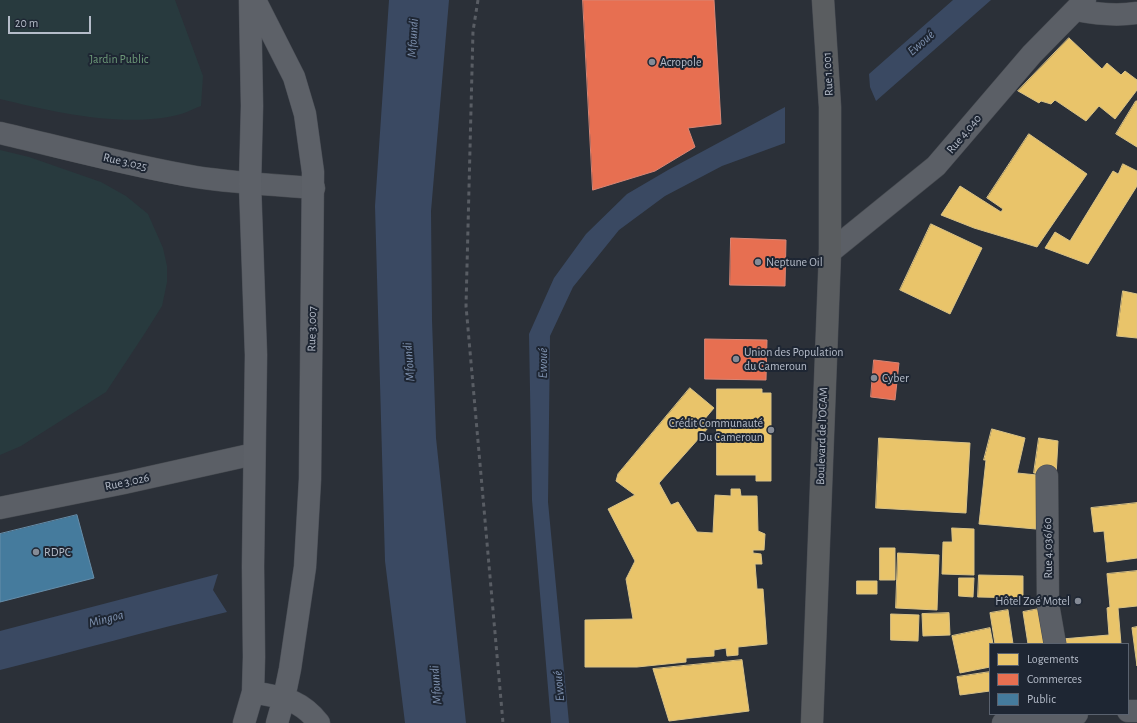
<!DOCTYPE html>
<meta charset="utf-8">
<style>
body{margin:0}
#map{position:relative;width:1137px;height:723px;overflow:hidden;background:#2b3038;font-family:"Alegreya Sans",sans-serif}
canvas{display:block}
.legend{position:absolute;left:989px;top:643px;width:140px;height:72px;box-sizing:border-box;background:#1e2633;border:1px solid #5a626f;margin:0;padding:5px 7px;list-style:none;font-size:12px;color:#b5bcc9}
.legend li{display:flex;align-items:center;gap:8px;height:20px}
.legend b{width:20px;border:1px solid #5a626f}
.scale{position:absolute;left:8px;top:16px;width:83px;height:18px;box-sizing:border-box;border:2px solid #b5bcc9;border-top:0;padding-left:5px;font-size:12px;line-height:14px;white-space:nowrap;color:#b5bcc9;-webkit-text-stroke:3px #1e2633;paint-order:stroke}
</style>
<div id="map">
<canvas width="1137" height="723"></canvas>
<ul class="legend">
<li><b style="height:11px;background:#e9c46a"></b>Logements</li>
<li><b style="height:11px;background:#e76f51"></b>Commerces</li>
<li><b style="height:11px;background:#457b9d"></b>Public</li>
</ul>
<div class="scale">20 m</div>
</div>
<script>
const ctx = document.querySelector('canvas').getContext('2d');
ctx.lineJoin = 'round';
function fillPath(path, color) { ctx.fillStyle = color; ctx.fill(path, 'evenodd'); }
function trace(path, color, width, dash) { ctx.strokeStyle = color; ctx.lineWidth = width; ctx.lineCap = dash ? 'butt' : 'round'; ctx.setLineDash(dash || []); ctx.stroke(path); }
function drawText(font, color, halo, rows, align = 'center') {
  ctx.font = font + ' "Alegreya Sans",sans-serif'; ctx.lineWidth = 4; ctx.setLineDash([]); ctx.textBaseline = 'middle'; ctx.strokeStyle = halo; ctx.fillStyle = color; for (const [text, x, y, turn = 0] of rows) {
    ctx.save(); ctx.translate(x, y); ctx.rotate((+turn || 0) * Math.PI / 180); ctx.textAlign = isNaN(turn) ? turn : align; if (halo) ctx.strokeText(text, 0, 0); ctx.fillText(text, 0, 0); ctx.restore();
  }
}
fillPath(new Path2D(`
 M 0,0 L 175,0 L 203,76 L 201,106 C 195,108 188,112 181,114 C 127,129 54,112 0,99 Z
 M 0,150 L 29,157 L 101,182 L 126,196 L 148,214 L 163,248 L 167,266 L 167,282 L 162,306 L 145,333 L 106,392 L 21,446 L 0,455 Z`), '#283a3e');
fillPath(new Path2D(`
 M 389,0 L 449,0 L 431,211 L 432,320 L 436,438 L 466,723 L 405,723 L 385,561 L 375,206 Z
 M 953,0 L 991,0 L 876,101 L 870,87 L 869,74 Z
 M 785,107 L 785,143 L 722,166 L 665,196 L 619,230 L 573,287 L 550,336 L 548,502 L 569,723 L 551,723 L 532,500 L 529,334 L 554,278 L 586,234 L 627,194 L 668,170 Z
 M 218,574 L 213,590 L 227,612 C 151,630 76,651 0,670 L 0,631 Z`), '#3a4962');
const homes = new Path2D(`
 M 1069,38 L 1102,69 L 1107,63 L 1121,75 L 1125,71 L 1137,80 L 1137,90 L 1115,119 L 1099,106 L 1086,121 L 1055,100 L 1051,104 L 1041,101 L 1039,103 L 1018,91 Z
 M 1136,101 L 1137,101 L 1137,147 L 1116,134 Z
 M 1029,134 L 1087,174 L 1037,247 L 974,228 L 941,215 L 960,186 L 1001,212 L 1003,209 L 987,198 Z
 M 1123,164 L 1137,171 L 1137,186 L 1088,264 L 1045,248 L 1055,232 L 1070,241 L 1113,171 L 1118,174 Z
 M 931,224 L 982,248 L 950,314 L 900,290 Z
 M 1123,291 L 1137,294 L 1137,338 L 1117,336 Z
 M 690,388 L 714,408 L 703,421 L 709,427 L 659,483 L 671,505 L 678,502 L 697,532 L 713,533 L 715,495 L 731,496 L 731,489 L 740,489 L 741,496 L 757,496 L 758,531 L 765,534 L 764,550 L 753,550 L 753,553 L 761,554 L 762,564 L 755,564 L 757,589 L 763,589 L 767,644 L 738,647 L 738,655 L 727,656 L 726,648 L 714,650 L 714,656 L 686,658 L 686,662 L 637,667 L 585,667 L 585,620 L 633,619 L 626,579 L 635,561 L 608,509 L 635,495 L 616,481 L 618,474 Z
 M 717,389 L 762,389 L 762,393 L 771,393 L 771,481 L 756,481 L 756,475 L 717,475 Z
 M 992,429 L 1025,438 L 1017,473 L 1037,475 L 1040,481 L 1036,529 L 979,524 L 986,460 L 984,460 Z
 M 879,438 L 970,443 L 966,513 L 876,508 Z
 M 1039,438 L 1058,441 L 1056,476 L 1034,473 Z
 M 1137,503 L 1137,558 L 1107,562 L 1104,531 L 1094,532 L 1091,508 Z
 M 952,528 L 974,529 L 974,575 L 942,574 L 943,542 L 952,542 Z
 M 880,548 L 895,548 L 895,580 L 880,580 Z
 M 898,553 L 939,555 L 937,610 L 896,608 Z
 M 1137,571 L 1137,606 L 1118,608 L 1121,644 L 1063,644 L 1062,639 L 1109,635 L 1107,608 L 1110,607 L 1107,574 Z
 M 979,575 L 1023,576 L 1023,598 L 978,597 Z
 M 959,578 L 974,578 L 973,597 L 959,596 Z
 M 857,581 L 877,581 L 877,594 L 857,594 Z
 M 1044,608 L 1049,644 L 1028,644 L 1023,612 Z
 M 1008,610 L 1013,644 L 995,644 L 990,613 Z
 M 949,613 L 950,635 L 923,636 L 922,614 Z
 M 891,614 L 919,615 L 918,641 L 891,640 Z
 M 1137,627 L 1137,666 L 1132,628 Z
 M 990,628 L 993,644 L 990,644 L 990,667 L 960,673 L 952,636 Z
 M 742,660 L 749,711 L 669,721 L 653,669 Z
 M 990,672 L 990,691 L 960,695 L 957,677 Z`);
fillPath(homes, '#e9c46a');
trace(homes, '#d9c286', 1);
const shops = new Path2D(`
 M 583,0 L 714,0 L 721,124 L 688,128 L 695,147 L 655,171 L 593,190 Z
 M 731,238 L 786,240 L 785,286 L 730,285 Z
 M 705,339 L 767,340 L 766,380 L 705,379 Z
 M 874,360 L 899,363 L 895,400 L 871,397 Z`);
fillPath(shops, '#e76f51');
trace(shops, '#d88675', 1);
const public = new Path2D(`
 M 77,515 L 94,578 L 0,602 L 0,534 Z`);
fillPath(public, '#457b9d');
trace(public, '#678eaa', 1);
const minor = new Path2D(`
 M 1076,10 C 1096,14 1116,16 1137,13
 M 0,133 C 65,148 130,166 196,177 C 235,183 274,185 314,188
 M 830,252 L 936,166 L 1032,54 L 1085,0
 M 1047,476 L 1048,604 L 1055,644
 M 0,508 L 124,483 L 254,454
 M 1128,711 L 1137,711
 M 1003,723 L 1053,715 L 1077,714`);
const major = new Path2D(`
 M 255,0 L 294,77 L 305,114 L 313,172 L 310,479 L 305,567 L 290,669 L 284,698 L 277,723
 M 253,692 C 282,698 299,698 319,723
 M 244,723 L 253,692 L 254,657 L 253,566 L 256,355 L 250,184 L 252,106 L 250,0`);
const highway = new Path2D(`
 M 812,723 L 830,252 L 830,107 L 823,0`);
trace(minor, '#474b51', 23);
trace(major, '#494d55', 23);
trace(highway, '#484c53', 23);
trace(minor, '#5b5f66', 22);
trace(major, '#5d6168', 22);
trace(highway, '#5a5d60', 22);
trace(new Path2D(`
 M 478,0 L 473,31 L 466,306 L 503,723`), '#595d64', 3, [4, 4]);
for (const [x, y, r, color] of [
 [652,62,4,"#858b96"],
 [758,262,4,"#858b96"],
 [736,359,4,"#858b96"],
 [874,378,4,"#858b96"],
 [771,430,4,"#858b96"],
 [36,552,4,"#858b96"],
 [1078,601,4,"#858b96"]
]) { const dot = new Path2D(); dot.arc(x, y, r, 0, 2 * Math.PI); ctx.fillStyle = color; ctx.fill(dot); trace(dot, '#1e2633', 1.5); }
drawText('12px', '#6d9978', '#1e2633', [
 ["Jardin Public",119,59]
]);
drawText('12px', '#b5bcc9', '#1e2633', [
 ["Acropole",660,62],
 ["Neptune Oil",766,262],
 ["Union des Population",744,352],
 ["du Cameroun",744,366],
 ["Cyber",882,378],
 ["Crédit Communauté",763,423,"right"],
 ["Du Cameroun",763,437,"right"],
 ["RDPC",44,552],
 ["Hôtel Zoé Motel",1070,601,"right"]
], 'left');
drawText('12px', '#b5bcc9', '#1e2633', [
 ["Rue 1.001",828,74,-93],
 ["Rue 4.040",964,134,-50],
 ["Rue 3.025",125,162,13],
 ["Rue 3.007",312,329,-89],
 ["Boulevard de l'OCAM",822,436,-88],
 ["Rue 3.026",127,482,-12],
 ["Rue 4.036/60",1048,548,-91]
]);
drawText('italic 13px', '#7e91af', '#1e2633', [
 ["Mfoundi",413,38,-87],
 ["Ewoué",921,43,-41],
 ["Mfoundi",409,362,-95],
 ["Ewoué",543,363,-89],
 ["Mingoa",106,619,-15],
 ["Mfoundi",436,685,-95],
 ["Ewoué",559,686,-95]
]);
</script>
